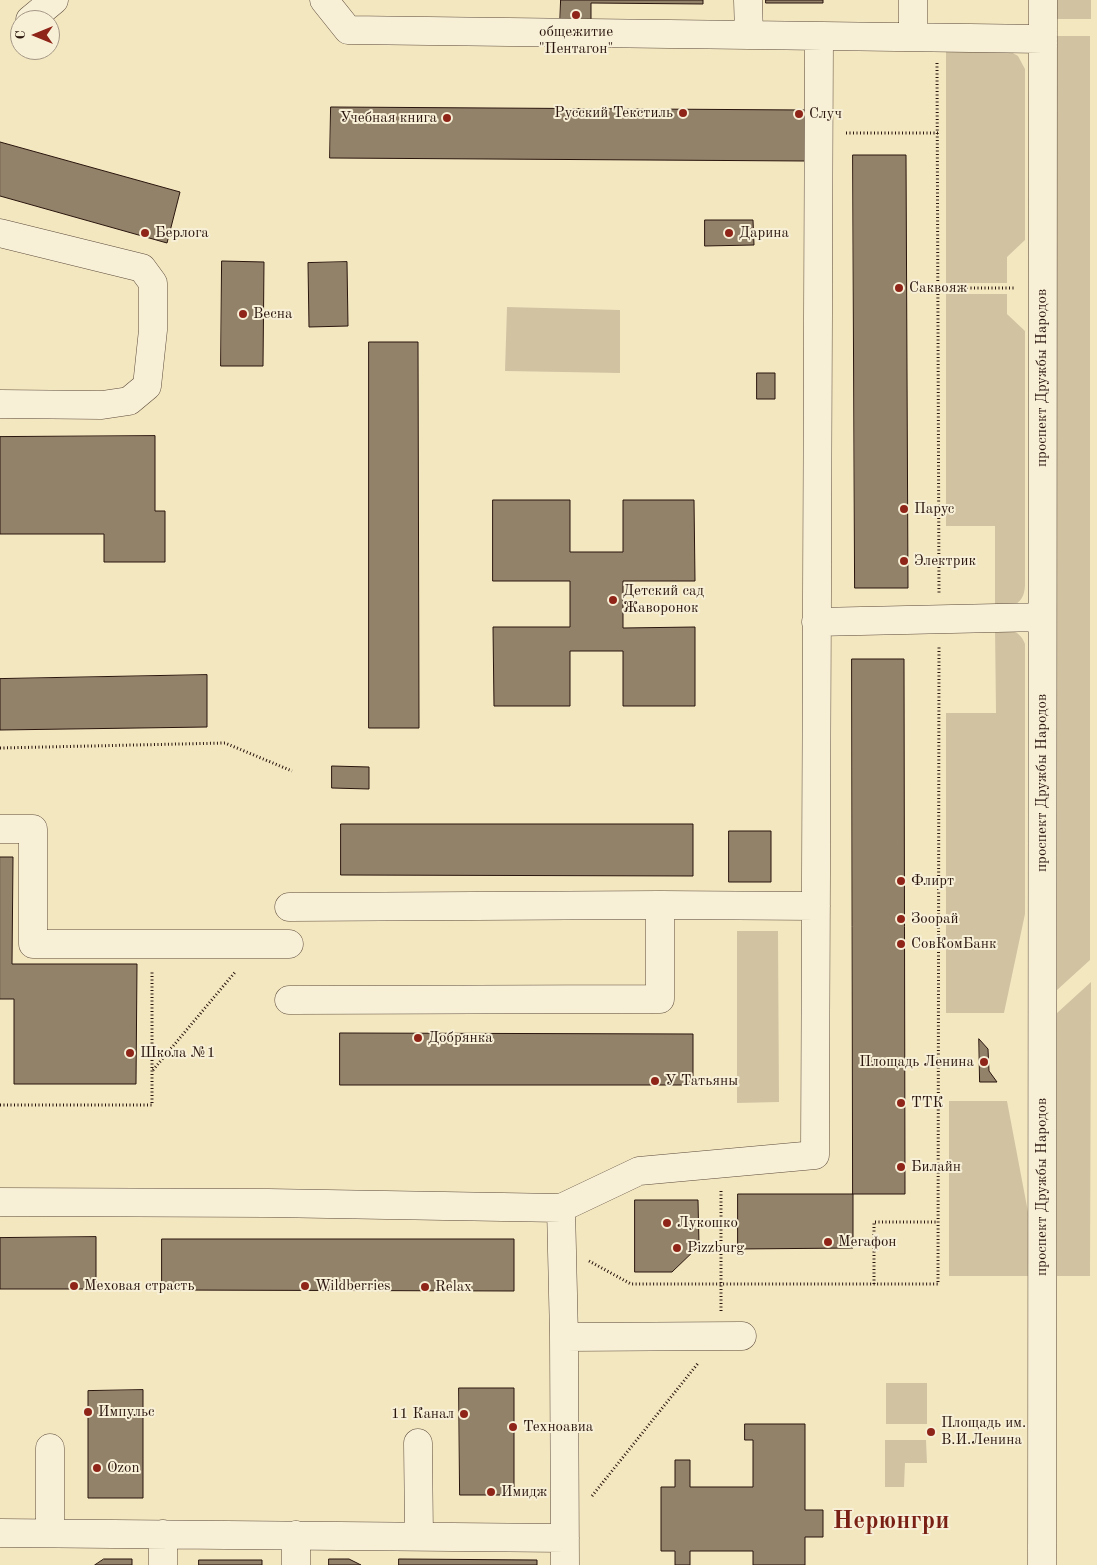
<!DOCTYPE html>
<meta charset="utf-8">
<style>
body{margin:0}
#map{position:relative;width:1097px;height:1565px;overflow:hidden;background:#f3e7c0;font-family:"Old Standard TT",serif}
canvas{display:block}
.north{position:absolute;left:10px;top:10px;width:50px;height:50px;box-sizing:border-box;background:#f7efd6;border:1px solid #a59886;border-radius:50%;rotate:270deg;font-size:14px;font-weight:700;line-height:20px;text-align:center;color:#2a150d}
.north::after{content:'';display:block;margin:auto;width:18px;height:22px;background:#8f2418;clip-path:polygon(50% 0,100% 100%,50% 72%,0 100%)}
</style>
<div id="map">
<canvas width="1097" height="1565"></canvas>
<div class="north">С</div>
</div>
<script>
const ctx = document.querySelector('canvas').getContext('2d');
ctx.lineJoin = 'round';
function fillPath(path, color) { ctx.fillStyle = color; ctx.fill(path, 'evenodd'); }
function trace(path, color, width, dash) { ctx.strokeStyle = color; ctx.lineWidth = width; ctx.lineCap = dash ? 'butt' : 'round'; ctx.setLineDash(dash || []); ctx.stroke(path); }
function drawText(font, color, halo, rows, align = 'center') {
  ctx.font = font + ' "Old Standard TT",serif'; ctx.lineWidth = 4; ctx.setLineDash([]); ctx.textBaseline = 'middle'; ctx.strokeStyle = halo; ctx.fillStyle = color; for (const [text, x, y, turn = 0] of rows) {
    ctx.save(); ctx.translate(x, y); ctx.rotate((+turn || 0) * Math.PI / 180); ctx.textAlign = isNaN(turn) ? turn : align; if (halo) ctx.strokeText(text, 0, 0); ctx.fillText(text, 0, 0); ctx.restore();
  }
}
fillPath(new Path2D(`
 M 1056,0 L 1091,0 L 1091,19 L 1056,19 Z
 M 1057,36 L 1090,36 L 1090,960 L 1057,990 Z
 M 946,51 L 1011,52 L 1018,56 L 1025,69 L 1025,240 L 1007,257 L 1007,283 L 946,283 Z
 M 946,294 L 1007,294 L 1007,314 L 1025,331 L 1025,586 C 1024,605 1012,607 995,609 L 995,526 L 946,526 Z
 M 507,307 L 620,310 L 620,373 L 505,371 Z
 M 995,628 C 1009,630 1019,629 1025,644 L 1025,914 L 1004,1013 L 946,1013 L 946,713 L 996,713 Z
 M 737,931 L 778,931 L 779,1102 L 737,1103 Z
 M 1091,982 L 1090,1276 L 1057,1276 L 1057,1013 Z
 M 949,1101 L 1007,1101 L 1028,1212 L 1028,1276 L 949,1276 Z
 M 886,1383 L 927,1383 L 927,1424 L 886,1424 Z
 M 885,1440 L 926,1440 L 927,1463 L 905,1463 L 904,1487 L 885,1487 Z`), '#d1c3a2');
const building = new Path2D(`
 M 561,0 L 703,0 L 703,4 L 591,3 L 591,26 L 560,26 Z
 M 766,0 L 823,0 L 823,3 L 766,3 Z
 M 331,107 L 805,110 L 805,161 L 330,158 Z
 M 0,142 L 180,192 L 167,243 L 0,196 Z
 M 853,155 L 906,155 L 908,588 L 855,588 Z
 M 705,220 L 753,220 L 754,245 L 705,246 Z
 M 222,261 L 264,262 L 263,366 L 221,366 Z
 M 347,262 L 348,326 L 309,327 L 308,263 Z
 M 369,342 L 418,342 L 419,728 L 369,728 Z
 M 757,373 L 775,373 L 775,399 L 757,399 Z
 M 155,436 L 155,511 L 165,511 L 165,562 L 104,562 L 104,534 L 0,534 L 0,437 Z
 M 493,500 L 570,500 L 570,552 L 623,552 L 623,500 L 694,500 L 695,581 L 623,581 L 623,628 L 695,627 L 695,706 L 623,706 L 623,651 L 570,651 L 570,706 L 494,706 L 493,627 L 570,627 L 570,581 L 493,581 Z
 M 852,659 L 904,659 L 905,1194 L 853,1194 Z
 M 207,675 L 207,727 L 0,730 L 0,679 Z
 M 332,766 L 369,767 L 369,789 L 332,788 Z
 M 341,824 L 693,824 L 693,876 L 341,875 Z
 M 729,831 L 771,831 L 771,882 L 729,882 Z
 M 0,857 L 13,857 L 12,964 L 137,964 L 136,1084 L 14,1084 L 14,999 L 0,999 Z
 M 340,1033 L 693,1034 L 693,1085 L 340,1085 Z
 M 979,1039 L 988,1049 L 989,1071 L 997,1082 L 980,1082 Z
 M 738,1194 L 853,1194 L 853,1248 L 738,1249 Z
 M 635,1200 L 698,1200 L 699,1246 L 672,1272 L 635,1272 Z
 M 96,1237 L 96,1289 L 0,1289 L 0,1238 Z
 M 162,1239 L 514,1239 L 514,1291 L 162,1290 Z
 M 459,1388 L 514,1388 L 514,1495 L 460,1495 Z
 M 143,1390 L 143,1498 L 88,1498 L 88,1391 Z
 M 745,1424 L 805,1424 L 805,1510 L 823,1510 L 823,1537 L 805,1537 L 805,1565 L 753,1565 L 753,1551 L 690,1551 L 690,1565 L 675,1565 L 675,1551 L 661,1551 L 661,1487 L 675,1487 L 675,1460 L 690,1460 L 690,1487 L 753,1487 L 753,1440 L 745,1440 Z
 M 104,1559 L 132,1559 L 132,1565 L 95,1565 Z
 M 329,1559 L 349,1559 L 361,1565 L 329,1565 Z
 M 399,1559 L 537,1560 L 537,1565 L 399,1565 Z
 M 199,1560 L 262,1560 L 262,1565 L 199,1565 Z`);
fillPath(building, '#93826a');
trace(building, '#2a150d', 1);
const minor = new Path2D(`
 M 324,0 L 348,30 L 749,35
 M 748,0 L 749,35 L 1043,39
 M 913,0 L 913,37
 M 30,20 L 54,0
 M 0,233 L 142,268 L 153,283 L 153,330 L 147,386 L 129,401 L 102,405 L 0,404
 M 816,622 L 1042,617
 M 0,829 L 33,829 L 33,944 L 289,944
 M 660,905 L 816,906
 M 289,907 L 660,905 L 660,999 L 289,1000
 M 0,1202 L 269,1203 L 561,1208
 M 564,1337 L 561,1208 L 639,1171 L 815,1155 L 819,36
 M 418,1443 L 419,1536
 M 50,1448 L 50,1533
 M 0,1533 L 565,1538
 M 163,1534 L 163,1565
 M 296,1535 L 296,1565
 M 565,1565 L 564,1337 L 742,1336
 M 1042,1565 L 1043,0`);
trace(minor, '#5c4a3a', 29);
trace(new Path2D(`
 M 937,63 L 939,594
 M 846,133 L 938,133
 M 939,288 L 1016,288
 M 0,748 L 225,743 L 292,771
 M 153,1070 L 236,971
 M 0,1105 L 152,1105 L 152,970
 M 589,1261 L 631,1284 L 938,1284 L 939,645
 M 874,1284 L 874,1222 L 938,1222
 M 721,1311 L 721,1190
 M 592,1496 L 699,1362`), '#2a150d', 3, [1, 2.5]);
trace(minor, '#f7efd6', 28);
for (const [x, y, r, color] of [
 [576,15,5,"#8f2418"],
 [683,113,5,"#8f2418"],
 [799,114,5,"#8f2418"],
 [447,118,5,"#8f2418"],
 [145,233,5,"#8f2418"],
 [729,233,5,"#8f2418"],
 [899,288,5,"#8f2418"],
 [243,314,5,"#8f2418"],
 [904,509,5,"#8f2418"],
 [904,561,5,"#8f2418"],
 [613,600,5,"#8f2418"],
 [901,881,5,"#8f2418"],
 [901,919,5,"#8f2418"],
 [901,944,5,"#8f2418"],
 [418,1038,5,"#8f2418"],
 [130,1053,5,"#8f2418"],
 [984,1062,5,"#8f2418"],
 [655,1081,5,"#8f2418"],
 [901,1103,5,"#8f2418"],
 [901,1167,5,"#8f2418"],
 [667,1223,5,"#8f2418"],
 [828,1242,5,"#8f2418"],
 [677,1248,5,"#8f2418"],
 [74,1286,5,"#8f2418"],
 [305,1286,5,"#8f2418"],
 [425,1287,5,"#8f2418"],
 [88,1412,5,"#8f2418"],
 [464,1414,5,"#8f2418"],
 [513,1427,5,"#8f2418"],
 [931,1432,5,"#8f2418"],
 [97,1468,5,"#8f2418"],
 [491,1492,5,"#8f2418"]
]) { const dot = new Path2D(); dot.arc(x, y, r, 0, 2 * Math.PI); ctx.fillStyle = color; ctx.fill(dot); trace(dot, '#f7efd6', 2); }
drawText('15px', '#2a150d', '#f7efd6', [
 ["общежитие",576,32,"center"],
 ["\"Пентагон\"",576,49,"center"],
 ["Русский Текстиль",673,113,"right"],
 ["Случ",809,114],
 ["Учебная книга",437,118,"right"],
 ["Берлога",155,233],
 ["Дарина",739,233],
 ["Саквояж",909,288],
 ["Весна",253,314],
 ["Парус",914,509],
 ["Электрик",914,561],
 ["Детский сад",623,591],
 ["Жаворонок",623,608],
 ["Флирт",911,881],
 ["Зоорай",911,919],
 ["СовКомБанк",911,944],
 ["Добрянка",428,1038],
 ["Школа №1",140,1053],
 ["Площадь Ленина",974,1062,"right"],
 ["У Татьяны",665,1081],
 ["ТТК",911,1103],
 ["Билайн",911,1167],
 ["Лукошко",677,1223],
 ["Мегафон",838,1242],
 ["Pizzburg",687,1248],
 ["Меховая страсть",84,1286],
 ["Wildberries",315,1286],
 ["Relax",435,1287],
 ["Импульс",98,1412],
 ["11 Канал",454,1414,"right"],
 ["Площадь им.",941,1423],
 ["В.И.Ленина",941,1440],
 ["Техноавиа",523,1427],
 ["Ozon",107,1468],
 ["Имидж",501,1492]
], 'left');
drawText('15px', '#2a150d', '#f7efd6', [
 ["проспект Дружбы Народов",1042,378,-90],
 ["проспект Дружбы Народов",1042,783,-90],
 ["проспект Дружбы Народов",1042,1187,-90]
]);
drawText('bold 25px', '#7a1f14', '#f7efd6', [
 ["Нерюнгри",891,1521]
]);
</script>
